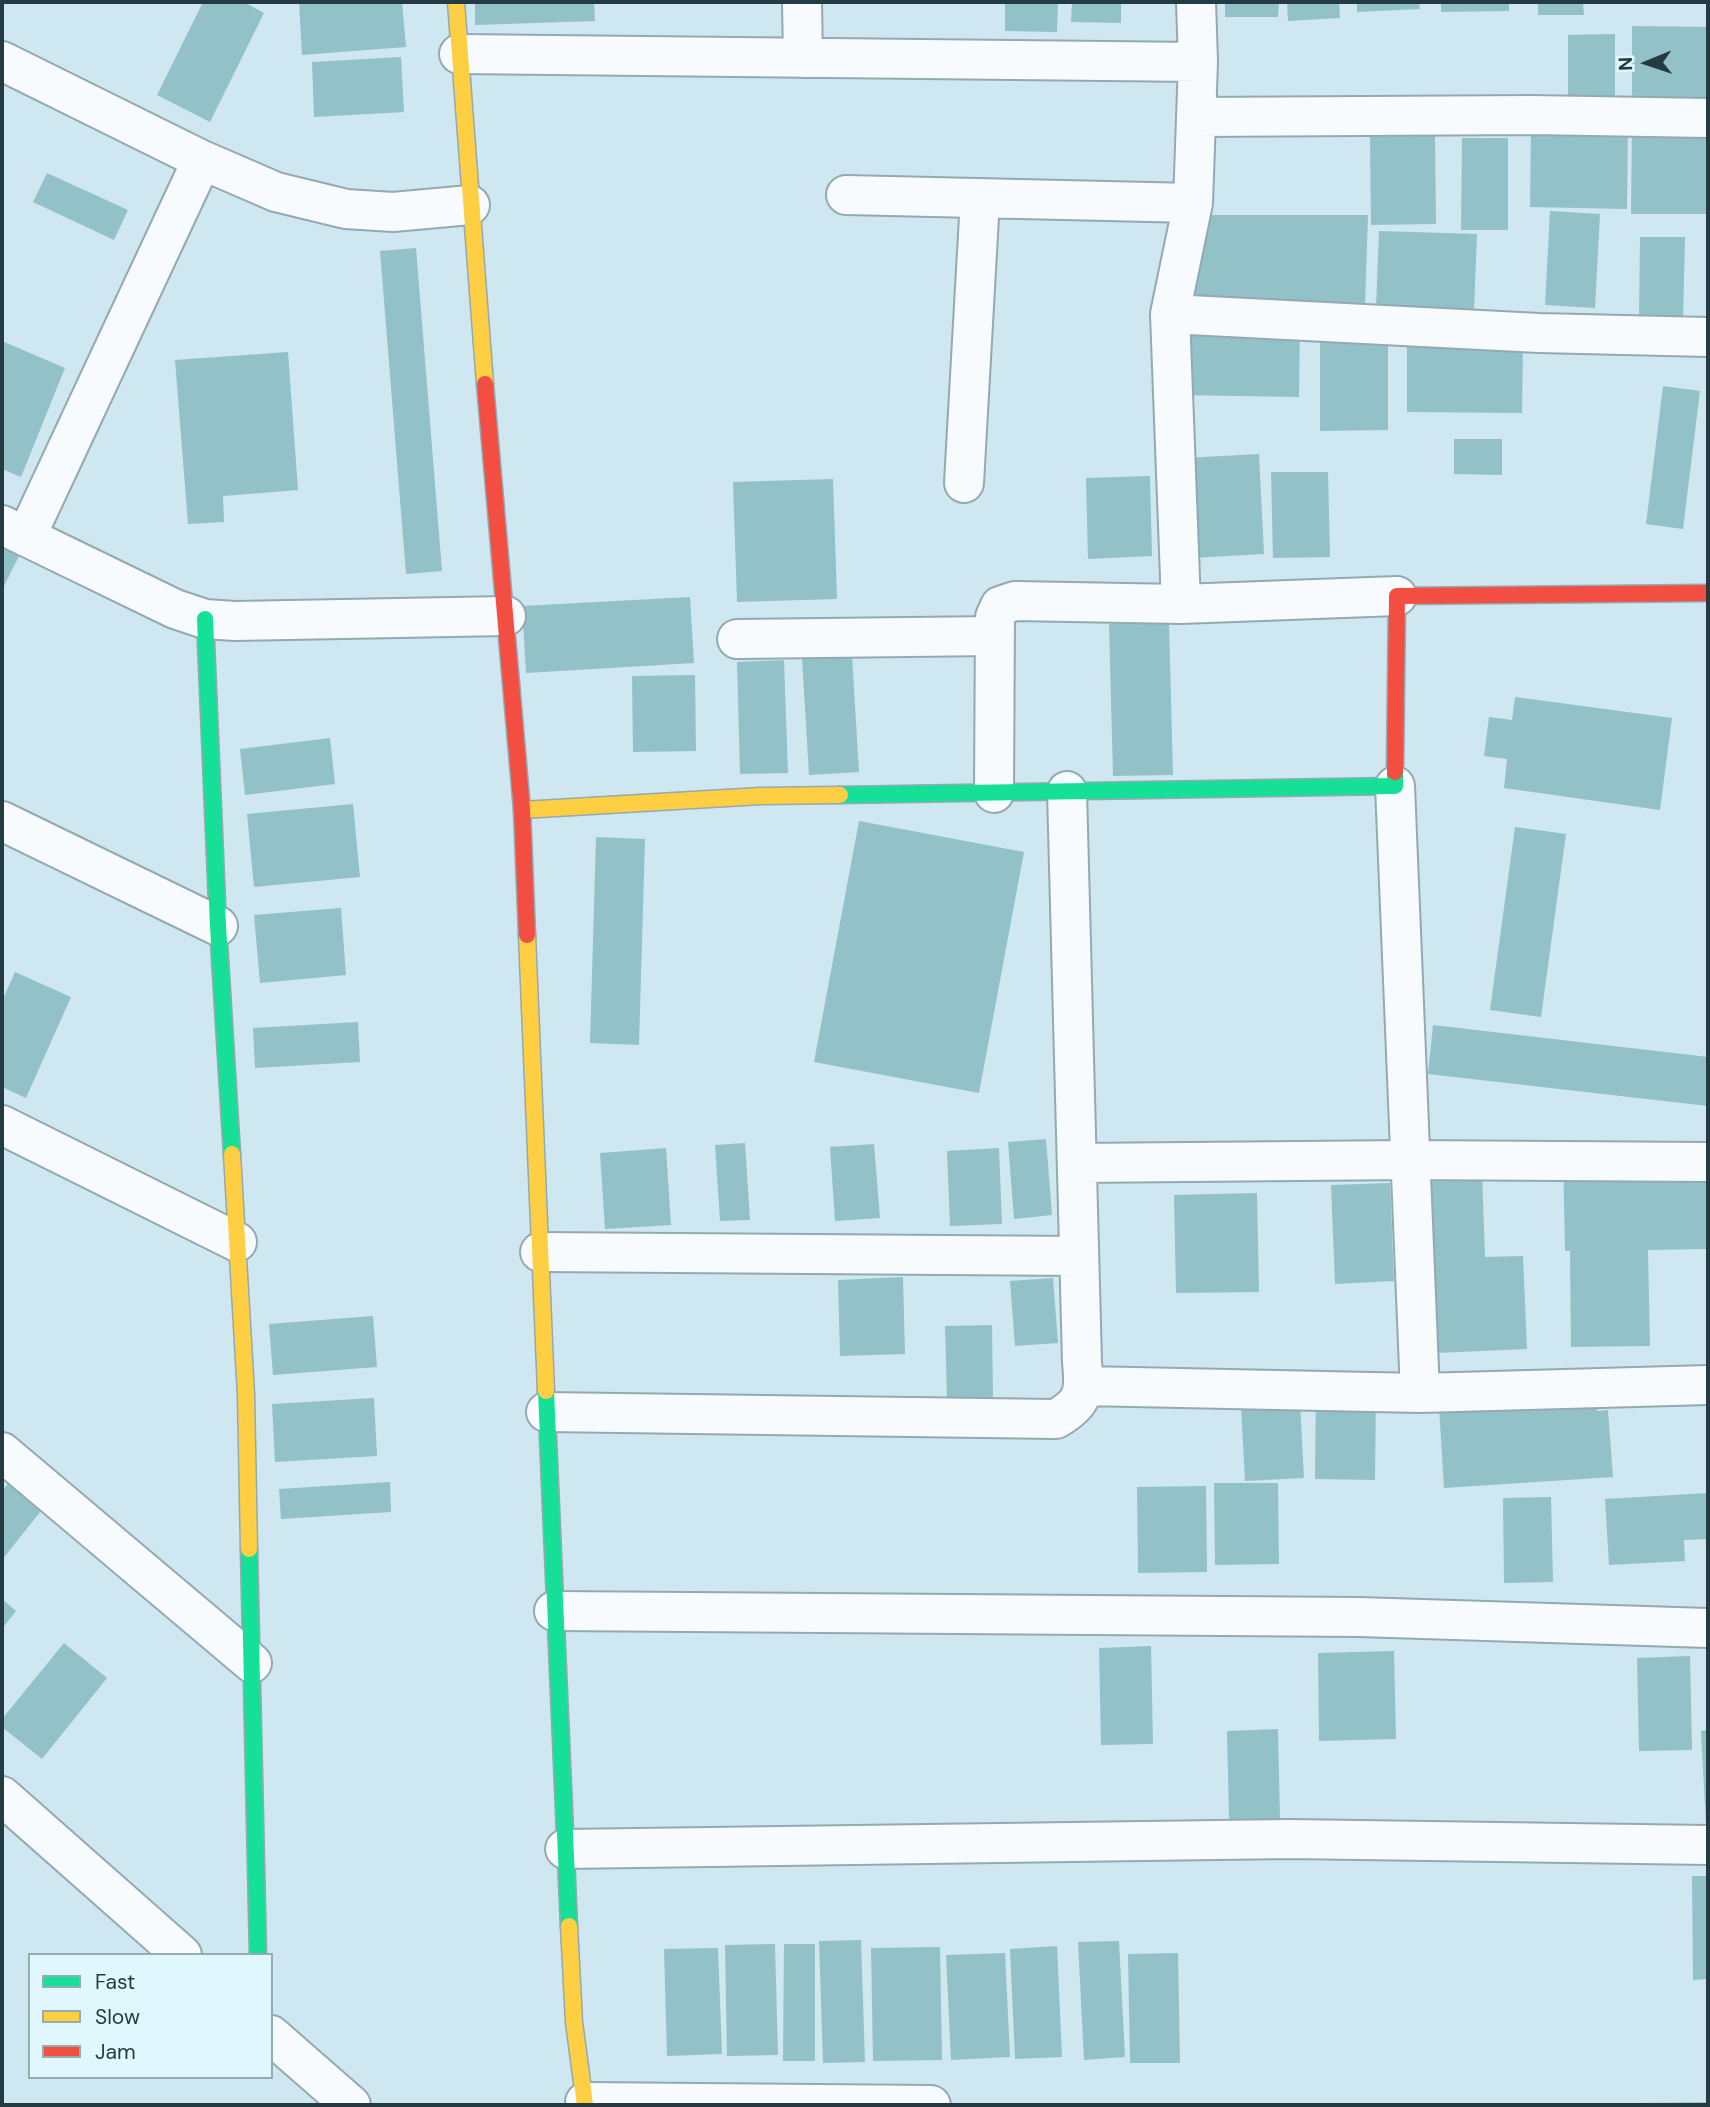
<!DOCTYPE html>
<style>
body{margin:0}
#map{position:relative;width:1710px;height:2107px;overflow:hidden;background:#cee7f0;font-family:"DM Sans",sans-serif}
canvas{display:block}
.frame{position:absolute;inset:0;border:4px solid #243b43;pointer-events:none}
.legend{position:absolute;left:28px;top:1953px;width:245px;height:126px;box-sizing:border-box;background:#e1f7fe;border:2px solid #95acb3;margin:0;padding:9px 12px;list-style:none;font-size:21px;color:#243b43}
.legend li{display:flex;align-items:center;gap:14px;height:35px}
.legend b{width:35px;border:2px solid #95acb3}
.north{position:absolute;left:1612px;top:28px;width:70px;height:70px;-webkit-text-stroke:5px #e1f7fe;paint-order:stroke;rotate:268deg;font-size:19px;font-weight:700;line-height:28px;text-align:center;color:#243b43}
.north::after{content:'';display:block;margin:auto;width:24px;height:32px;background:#243b43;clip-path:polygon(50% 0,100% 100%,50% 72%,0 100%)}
</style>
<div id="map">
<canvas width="1710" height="2107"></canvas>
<div class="frame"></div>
<ul class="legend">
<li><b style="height:9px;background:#16e098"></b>Fast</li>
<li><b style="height:9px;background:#ffcf43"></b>Slow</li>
<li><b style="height:9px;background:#f24e42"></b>Jam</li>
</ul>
<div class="north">N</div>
</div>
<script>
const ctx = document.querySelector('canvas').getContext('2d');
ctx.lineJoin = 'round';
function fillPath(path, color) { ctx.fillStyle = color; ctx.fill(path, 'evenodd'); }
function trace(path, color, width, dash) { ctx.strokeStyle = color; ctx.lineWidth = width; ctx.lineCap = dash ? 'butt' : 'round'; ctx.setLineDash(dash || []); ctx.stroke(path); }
fillPath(new Path2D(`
 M 203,2 L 244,2 L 264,13 L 210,122 L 157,95 Z
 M 299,2 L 402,2 L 406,47 L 302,55 Z
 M 475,2 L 594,2 L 595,21 L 475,25 Z
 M 1005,2 L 1058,2 L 1057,32 L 1005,31 Z
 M 1072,2 L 1121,2 L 1121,23 L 1071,22 Z
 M 1225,2 L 1279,2 L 1278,17 L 1225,17 Z
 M 1287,2 L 1339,2 L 1340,18 L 1288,21 Z
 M 1357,2 L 1419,2 L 1420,9 L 1357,12 Z
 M 1441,2 L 1509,2 L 1509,11 L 1441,12 Z
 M 1538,2 L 1583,2 L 1584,15 L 1538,15 Z
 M 1632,26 L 1708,27 L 1708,106 L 1632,102 Z
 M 1615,34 L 1615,112 L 1568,112 L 1568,35 Z
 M 401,57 L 404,112 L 314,117 L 312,62 Z
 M 1632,124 L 1708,124 L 1708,214 L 1631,214 Z
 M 1531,127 L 1628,127 L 1627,209 L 1530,207 Z
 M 1435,136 L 1436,224 L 1371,225 L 1370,137 Z
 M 1462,138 L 1508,138 L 1508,230 L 1461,230 Z
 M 47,173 L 128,210 L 114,240 L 33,202 Z
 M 1550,211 L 1600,214 L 1595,308 L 1545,305 Z
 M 1200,215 L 1368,215 L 1365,305 L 1186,298 Z
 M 1379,231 L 1477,234 L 1474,310 L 1376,308 Z
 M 1640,237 L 1685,237 L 1683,320 L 1639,320 Z
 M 416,248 L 442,571 L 406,574 L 380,251 Z
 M 1179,319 L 1300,321 L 1299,397 L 1178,395 Z
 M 1320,333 L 1388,333 L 1388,430 L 1320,431 Z
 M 2,341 L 65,368 L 21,477 L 2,469 Z
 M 1407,343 L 1523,344 L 1522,413 L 1407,412 Z
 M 288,352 L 298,490 L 223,496 L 224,522 L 188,524 L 175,360 Z
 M 1663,386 L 1700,391 L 1683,529 L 1646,524 Z
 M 1454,439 L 1502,439 L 1502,475 L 1454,474 Z
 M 1259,454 L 1264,554 L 1190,558 L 1185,458 Z
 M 1271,472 L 1328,472 L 1330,557 L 1273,558 Z
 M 1150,476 L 1152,556 L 1088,559 L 1086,478 Z
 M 833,479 L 837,599 L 737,602 L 733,482 Z
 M 2,543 L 21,552 L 2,590 Z
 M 690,597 L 694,663 L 526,673 L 522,606 Z
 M 1169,623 L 1173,775 L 1113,776 L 1109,624 Z
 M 852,655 L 859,772 L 809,775 L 802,658 Z
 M 784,660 L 788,773 L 740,774 L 737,662 Z
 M 695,675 L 696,751 L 633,752 L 632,676 Z
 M 1515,697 L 1672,718 L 1660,810 L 1504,788 L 1507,759 L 1484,756 L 1489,717 L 1512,720 Z
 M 330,738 L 335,784 L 245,795 L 240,749 Z
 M 353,804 L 360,877 L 254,887 L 247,814 Z
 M 859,821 L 1024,852 L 979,1093 L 814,1062 Z
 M 1515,827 L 1566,834 L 1541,1017 L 1490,1010 Z
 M 596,837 L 645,839 L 639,1045 L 590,1043 Z
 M 341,908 L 346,975 L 260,983 L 254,915 Z
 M 15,972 L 71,997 L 26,1098 L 2,1087 L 2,1001 Z
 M 358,1022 L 360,1062 L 255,1068 L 253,1028 Z
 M 1433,1025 L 1708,1057 L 1708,1106 L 1428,1074 Z
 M 1046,1139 L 1052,1215 L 1014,1219 L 1008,1142 Z
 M 745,1143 L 750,1220 L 720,1221 L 715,1145 Z
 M 874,1144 L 880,1218 L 835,1221 L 830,1147 Z
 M 1481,1146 L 1485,1257 L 1523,1256 L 1527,1349 L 1436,1353 L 1430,1147 Z
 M 666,1148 L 671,1225 L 605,1229 L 600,1153 Z
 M 999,1148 L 1002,1224 L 950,1226 L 947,1151 Z
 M 1708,1148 L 1708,1249 L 1648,1250 L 1650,1346 L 1571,1347 L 1570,1251 L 1565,1251 L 1563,1150 Z
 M 1390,1183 L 1394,1281 L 1335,1284 L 1331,1185 Z
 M 1257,1193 L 1259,1292 L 1176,1293 L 1174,1195 Z
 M 903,1277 L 905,1354 L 840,1356 L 838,1280 Z
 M 1053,1278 L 1058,1343 L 1015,1346 L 1010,1281 Z
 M 373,1316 L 377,1367 L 273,1375 L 269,1324 Z
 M 992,1325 L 993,1398 L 947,1399 L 945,1326 Z
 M 1595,1382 L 1597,1411 L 1608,1410 L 1613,1477 L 1444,1488 L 1438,1391 Z
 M 1299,1384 L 1304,1478 L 1245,1481 L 1240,1388 Z
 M 1316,1387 L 1376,1388 L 1375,1480 L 1315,1479 Z
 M 374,1398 L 377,1456 L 275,1462 L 272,1404 Z
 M 11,1480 L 44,1507 L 2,1560 L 2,1491 Z
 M 390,1482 L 391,1512 L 281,1519 L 279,1489 Z
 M 1214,1483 L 1278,1483 L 1279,1564 L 1215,1565 Z
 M 1206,1486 L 1207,1572 L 1138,1573 L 1137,1487 Z
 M 1708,1493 L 1708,1539 L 1684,1540 L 1685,1561 L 1609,1565 L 1605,1499 Z
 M 1551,1497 L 1553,1582 L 1504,1583 L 1503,1498 Z
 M 2,1599 L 16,1611 L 2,1629 Z
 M 64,1643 L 107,1678 L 42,1759 L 2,1727 L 2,1719 Z
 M 1151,1646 L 1153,1744 L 1101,1745 L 1099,1648 Z
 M 1394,1651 L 1396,1739 L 1319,1741 L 1318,1653 Z
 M 1690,1656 L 1692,1750 L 1639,1751 L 1637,1658 Z
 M 1278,1729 L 1280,1819 L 1229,1820 L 1227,1731 Z
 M 1708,1730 L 1708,1825 L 1706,1825 L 1701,1731 Z
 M 1692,1876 L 1708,1876 L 1708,1979 L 1693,1980 Z
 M 861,1940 L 865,2062 L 823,2063 L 819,1941 Z
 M 1119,1941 L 1125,2057 L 1084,2060 L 1078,1942 Z
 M 775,1944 L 778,2055 L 727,2056 L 725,1945 Z
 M 784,1944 L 815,1944 L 815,2061 L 783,2061 Z
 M 1057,1946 L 1062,2057 L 1015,2059 L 1010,1949 Z
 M 940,1947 L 942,2060 L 873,2061 L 871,1948 Z
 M 718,1948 L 722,2054 L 667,2056 L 664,1949 Z
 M 1005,1953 L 1010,2057 L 951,2060 L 946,1955 Z
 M 1178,1953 L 1180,2063 L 1130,2063 L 1128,1954 Z
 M 1708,2102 L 1708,2105 L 1639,2105 L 1639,2103 Z`), '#92c2c8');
const street = new Path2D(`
 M 802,2 L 803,58
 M 1196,2 L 1198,62 L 1193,203 L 1170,314 L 1181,604 L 1397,596
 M 459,54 L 1198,62
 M 2,61 L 202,160 L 276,192 L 346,209 L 393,212 L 470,205
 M 1196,117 L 1531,115 L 1708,118
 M 846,195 L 1193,203
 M 1170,314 L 1539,333 L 1708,337
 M 964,483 L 980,199
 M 2,525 L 175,609 L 205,619 L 235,621 L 506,616
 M 26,537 L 202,160
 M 737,639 L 995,636
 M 1395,786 L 1420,1393
 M 994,793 L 995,617 L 1000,606 L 1015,601 L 1181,604
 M 2,821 L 218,926
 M 2,1125 L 237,1242
 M 1077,1163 L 1410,1160 L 1708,1162
 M 540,1252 L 1079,1256
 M 1085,1386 L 1420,1393 L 1708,1385
 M 546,1412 L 1056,1419 C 1084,1403 1085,1392 1082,1362 L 1067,791
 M 2,1452 L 252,1663
 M 554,1611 L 1359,1617 L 1708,1628
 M 2,1796 L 182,1955
 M 565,1849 L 1289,1839 L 1708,1845
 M 271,2035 L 351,2105
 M 585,2102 L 931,2105`);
const fast = new Path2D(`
 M 205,619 L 218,926 L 232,1154
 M 840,795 L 1395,786 L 1395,772
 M 546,1391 L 569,1926
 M 249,1549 L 258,1955`);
const slow = new Path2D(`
 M 456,2 L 485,384
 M 522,810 L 761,796 L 840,795
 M 527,935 L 546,1391
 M 232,1154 L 246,1394 L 249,1549
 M 569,1926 L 574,2022 L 585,2105`);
const jam = new Path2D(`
 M 485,384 L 522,810 L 527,935
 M 1395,772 L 1397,596 L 1708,593`);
trace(street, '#94a9b1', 42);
trace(fast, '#94a9b1', 19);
trace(slow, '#94a9b1', 19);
trace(jam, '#94a9b1', 19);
trace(street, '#f8fbfd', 38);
trace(fast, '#16e098', 16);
trace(slow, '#ffcf43', 16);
trace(jam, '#f24e42', 16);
</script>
